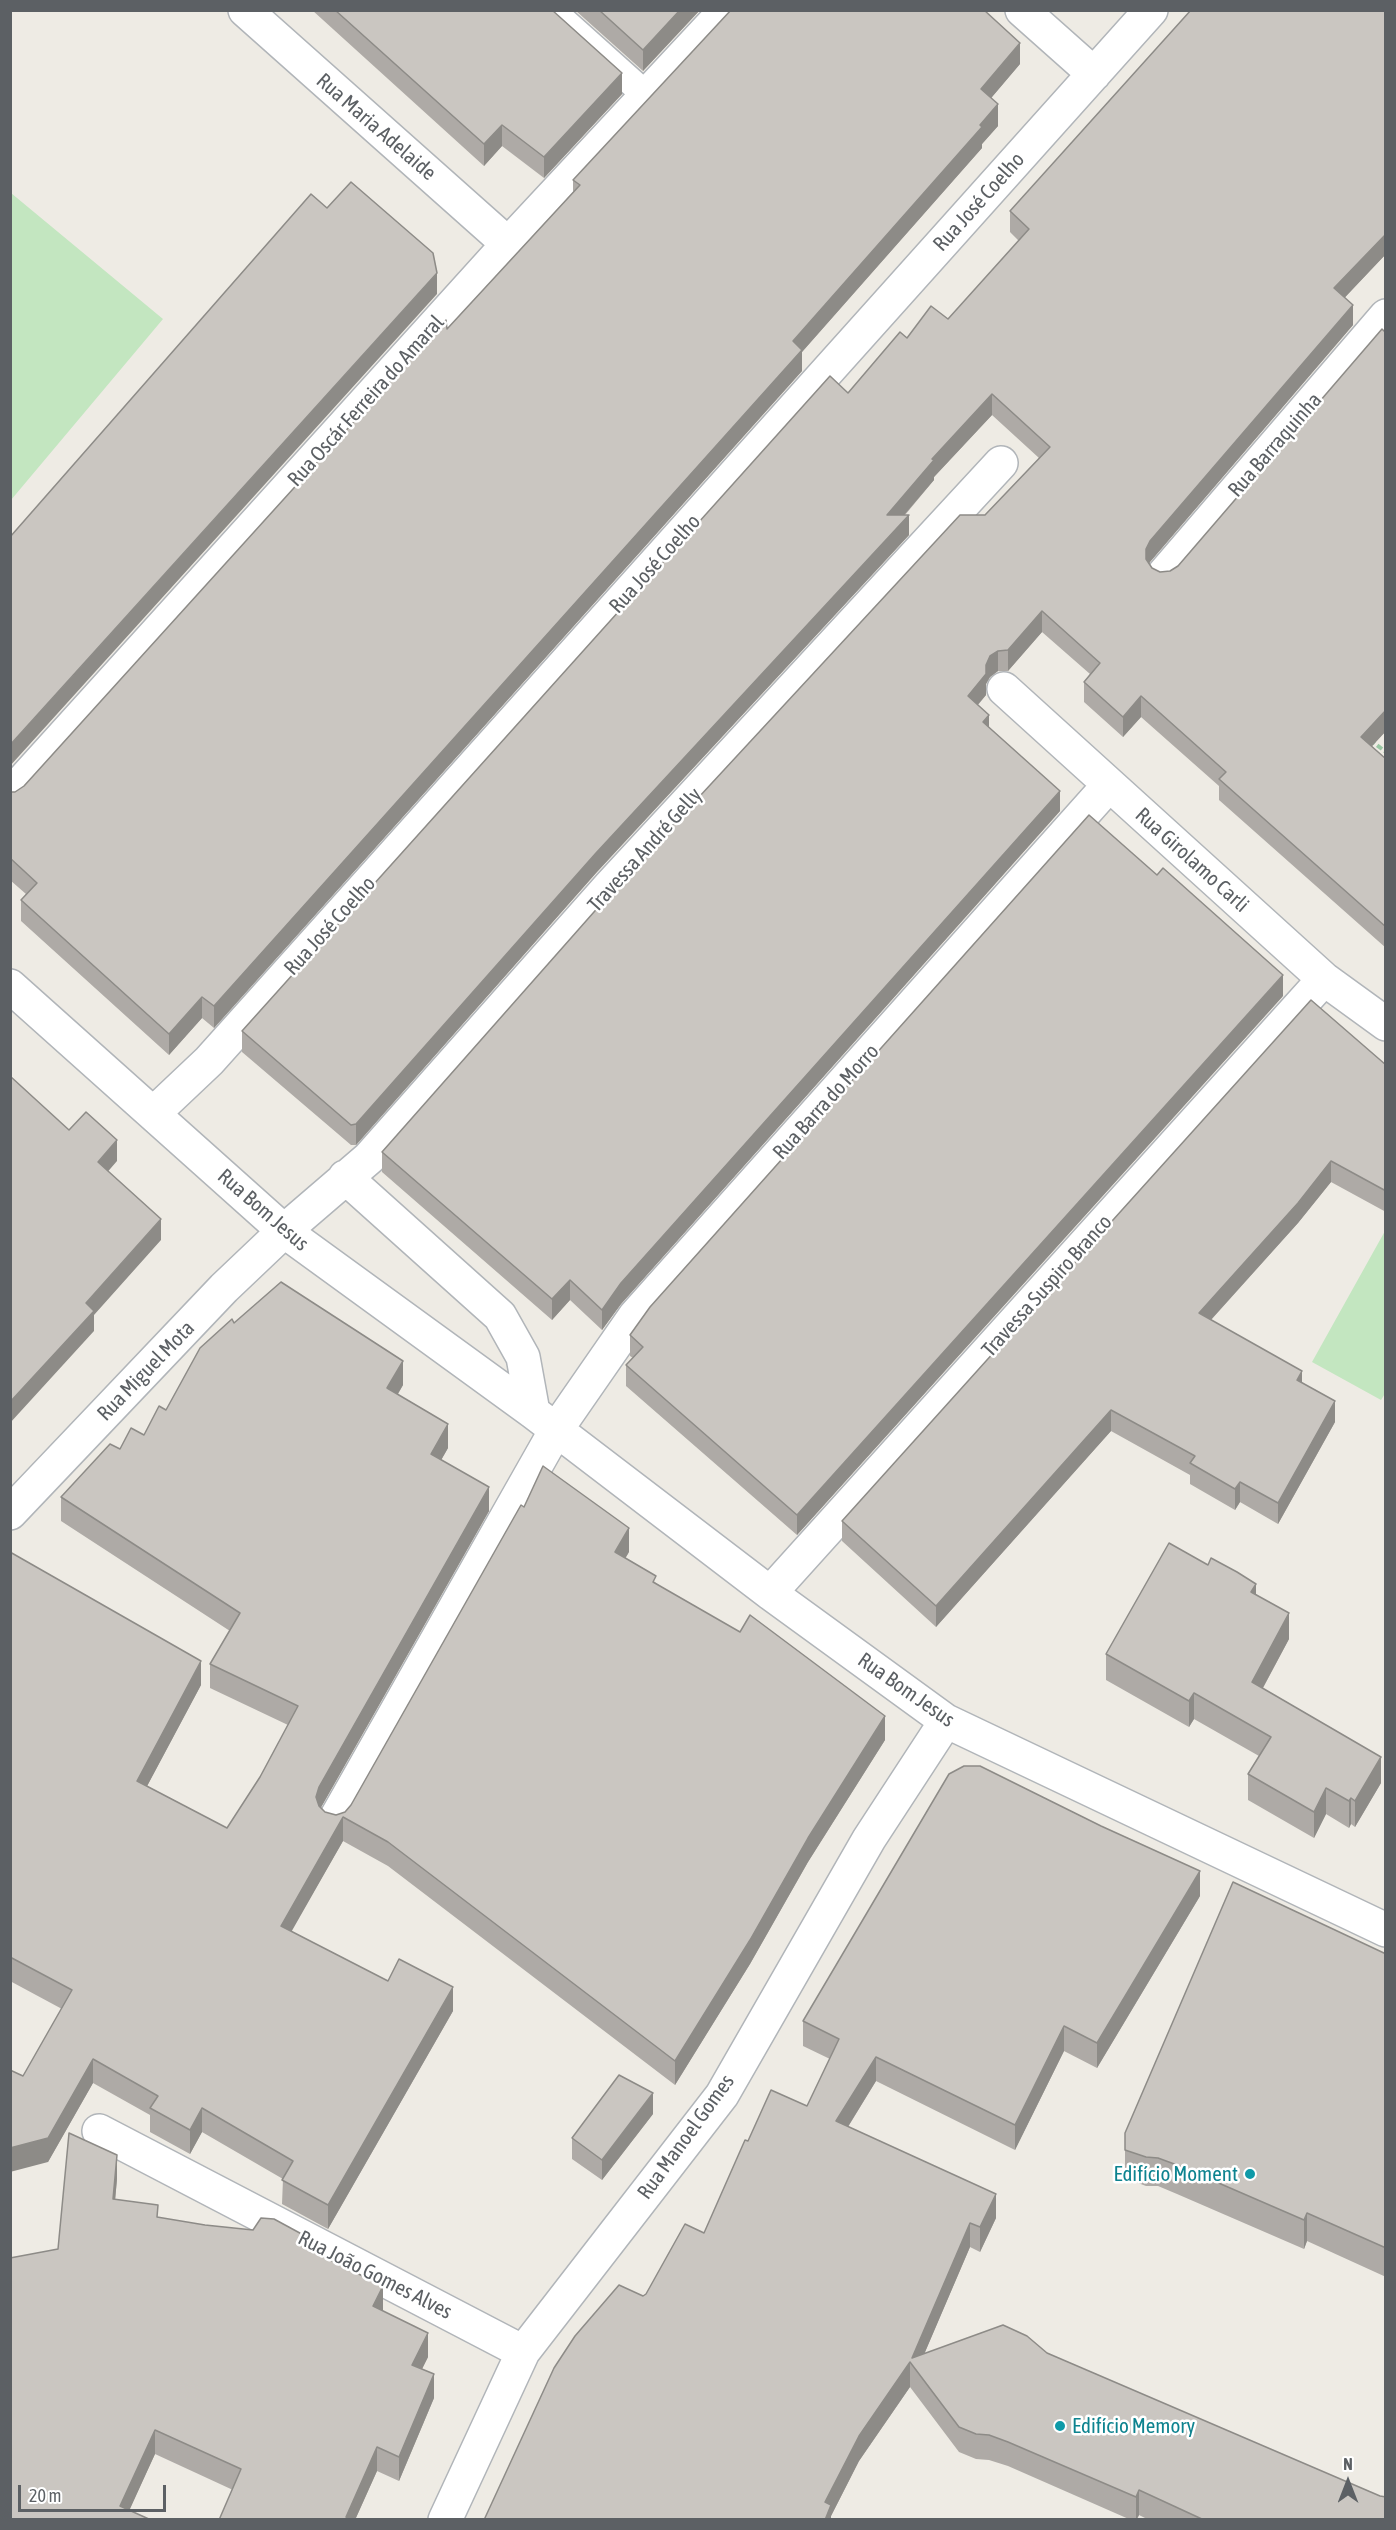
<!DOCTYPE html>
<meta charset="utf-8">
<style>
body{margin:0}
#map{position:relative;width:1396px;height:2530px;overflow:hidden;background:#eeebe4;font-family:"Asap Condensed",sans-serif}
canvas{display:block}
.frame{position:absolute;inset:0;border:12px solid #5c6064;pointer-events:none}
.north{position:absolute;left:1318px;top:2452px;width:60px;height:60px;-webkit-text-stroke:4px #fff;paint-order:stroke;rotate:0deg;font-size:16px;font-weight:700;line-height:24px;text-align:center;color:#5c6064}
.north::after{content:'';display:block;margin:auto;width:21px;height:27px;background:#5c6064;clip-path:polygon(50% 0,100% 100%,50% 72%,0 100%)}
.scale{position:absolute;left:18px;top:2485px;width:148px;height:27px;box-sizing:border-box;border:3px solid #5c6064;border-top:0;padding-left:8px;font-size:18px;line-height:21px;white-space:nowrap;color:#5c6064;-webkit-text-stroke:4px #fff;paint-order:stroke}
</style>
<div id="map">
<canvas width="1396" height="2530"></canvas>
<div class="frame"></div>
<div class="north">N</div>
<div class="scale">20 m</div>
</div>
<script>
const ctx = document.querySelector('canvas').getContext('2d');
ctx.lineJoin = 'round';
function fillPath(path, color) { ctx.fillStyle = color; ctx.fill(path, 'evenodd'); }
function trace(path, color, width, dash) { ctx.strokeStyle = color; ctx.lineWidth = width; ctx.lineCap = dash ? 'butt' : 'round'; ctx.setLineDash(dash || []); ctx.stroke(path); }
function drawText(font, color, halo, rows, align = 'center') {
  ctx.font = font + ' "Asap Condensed",sans-serif'; ctx.lineWidth = 5; ctx.setLineDash([]); ctx.textBaseline = 'middle'; ctx.strokeStyle = halo; ctx.fillStyle = color; for (const [text, x, y, turn = 0] of rows) {
    ctx.save(); ctx.translate(x, y); ctx.rotate((+turn || 0) * Math.PI / 180); ctx.textAlign = isNaN(turn) ? turn : align; if (halo) ctx.strokeText(text, 0, 0); ctx.fillText(text, 0, 0); ctx.restore();
  }
}
fillPath(new Path2D(`
 M 11,193 L 163,319 L 11,500 Z
 M 1385,1231 L 1386,1392 L 1381,1400 L 1312,1362 Z`), '#c3e6c0');
const lane = new Path2D(`
 M 551,10 L 647,96`);
const street = new Path2D(`
 M 245,10 L 508,244
 M 1022,10 L 1094,74
 M 1164,574 L 1386,316
 M 1004,689 L 1324,979 L 1386,1024
 M 10,795 L 508,244 L 726,10
 M 10,986 L 284,1231 L 533,1412 L 770,1593 L 946,1721 L 1386,1930
 M 154,1113 L 209,1061 L 1151,10
 M 345,1177 L 500,1316 L 523,1357 L 533,1412
 M 10,1513 L 224,1288 L 284,1231 L 369,1158 L 610,886 L 1001,463
 M 770,1593 L 1324,979
 M 335,1820 L 556,1430 L 635,1316 L 1109,785
 M 99,2131 L 523,2352
 M 445,2520 L 523,2352 L 722,2095 L 869,1839 L 946,1721`);
trace(lane, '#b1b5b9', 30);
trace(street, '#b1b5b9', 36);
trace(new Path2D(`
 M 1370,740 L 1386,752`), '#99c7a3', 4, [6, 3]);
trace(lane, '#fff', 27);
trace(street, '#fff', 33);
fillPath(new Path2D(`
 M 312,10 L 552,10 L 622,94 L 544,178 L 502,146 L 484,166 Z
 M 575,10 L 700,10 L 643,71 Z
 M 1386,10 L 1386,254 L 1345,297 L 1353,325 L 1149,563 L 1152,568 L 1160,572 L 1170,571 L 1178,566 L 1386,333 L 1386,731 L 1372,746 L 1386,759 L 1386,948 L 1219,800 L 1219,786 L 1141,717 L 1123,737 L 1084,702 L 1084,682 L 1090,674 L 1042,632 L 1008,671 L 998,671 L 990,677 L 986,684 L 986,695 L 978,705 L 989,727 L 1060,811 L 621,1304 L 602,1330 L 570,1300 L 552,1320 L 382,1172 L 382,1152 L 1039,458 L 992,415 L 934,477 L 934,480 L 905,515 L 909,535 L 596,873 L 356,1145 L 351,1145 L 242,1052 L 242,1031 L 848,393 L 907,338 L 948,319 L 1019,241 L 1010,232 L 1010,211 Z
 M 1020,64 L 991,98 L 998,126 L 982,144 L 982,148 L 802,352 L 802,371 L 214,1028 L 202,1018 L 169,1055 L 21,921 L 21,900 L 26,894 L 10,880 L 10,792 L 15,792 L 24,786 L 447,329 L 573,192 L 573,180 Z
 M 1283,996 L 797,1535 L 626,1386 L 626,1365 L 633,1358 L 630,1356 L 630,1335 Z
 M 1386,1065 L 1386,1212 L 1331,1182 L 1298,1223 L 1211,1320 L 1302,1383 L 1335,1422 L 1278,1524 L 1240,1502 L 1235,1510 L 1190,1484 L 1190,1475 L 1111,1431 L 936,1627 L 842,1541 L 842,1521 Z
 M 234,1323 L 403,1385 L 398,1394 L 448,1448 L 441,1460 L 489,1511 L 321,1807 L 325,1812 L 336,1815 L 345,1812 L 629,1552 L 625,1558 L 656,1583 L 885,1740 L 808,1862 L 750,1964 L 675,2085 L 388,1866 L 343,1841 L 291,1931 L 388,1981 L 453,2011 L 328,2229 L 282,2204 L 283,2179 L 202,2132 L 190,2154 L 150,2132 L 150,2115 L 93,2083 L 48,2162 L 23,2076 L 62,2009 L 10,1981 L 10,1552 L 201,1685 L 147,1786 L 227,1828 L 260,1777 L 288,1725 L 210,1688 L 210,1664 L 230,1631 L 61,1521 L 61,1497 L 120,1449 L 144,1435 L 166,1410 Z
 M 1256,1594 L 1289,1639 L 1263,1688 L 1381,1783 L 1355,1827 L 1351,1824 L 1349,1828 L 1326,1814 L 1314,1838 L 1248,1800 L 1248,1774 L 1259,1756 L 1194,1719 L 1189,1727 L 1106,1680 L 1106,1654 Z
 M 1200,1896 L 1097,2068 L 1064,2051 L 1015,2150 L 876,2081 L 848,2127 L 996,2218 L 980,2252 L 970,2247 L 924,2354 L 1047,2353 L 1386,2520 L 1149,2520 L 1139,2515 L 1137,2520 L 1131,2520 L 1008,2466 L 989,2460 L 976,2459 L 959,2452 L 910,2387 L 859,2461 L 831,2516 L 831,2520 L 643,2296 L 646,2294 L 704,2233 L 748,2141 L 807,2106 L 830,2059 L 803,2046 L 803,2021 Z
 M 1386,1954 L 1386,2277 L 1307,2241 L 1304,2249 L 1177,2194 L 1158,2186 L 1146,2186 L 1125,2178 L 1125,2133 Z
 M 653,2114 L 602,2180 L 572,2159 L 572,2138 Z
 M 117,2179 L 115,2200 L 158,2218 L 309,2250 L 383,2311 L 428,2357 L 422,2369 L 434,2398 L 399,2481 L 377,2471 L 355,2520 L 219,2520 L 233,2490 L 155,2454 L 129,2510 L 10,2520 L 58,2249 Z`), '#aeaaa6');
fillPath(new Path2D(`
 M 680,10 L 700,10 L 643,71 L 643,50 Z
 M 1020,43 L 1020,64 L 981,110 L 981,89 Z
 M 622,73 L 622,94 L 544,178 L 544,157 Z
 M 998,104 L 998,126 L 982,144 L 982,148 L 802,352 L 802,371 L 214,1028 L 214,1006 Z
 M 502,125 L 502,146 L 484,166 L 484,144 Z
 M 1386,234 L 1386,254 L 1334,309 L 1334,288 Z
 M 437,273 L 437,294 L 10,766 L 10,745 Z
 M 1353,305 L 1353,325 L 1150,562 L 1146,570 L 1146,549 L 1150,541 Z
 M 992,394 L 992,415 L 934,477 L 934,480 L 887,535 L 887,515 L 932,459 Z
 M 909,515 L 909,535 L 596,873 L 356,1145 L 356,1124 L 596,853 Z
 M 1042,611 L 1042,632 L 1008,671 L 1008,650 Z
 M 998,651 L 998,671 L 990,677 L 986,684 L 986,695 L 968,716 L 968,696 L 990,656 Z
 M 1141,696 L 1141,717 L 1123,737 L 1123,717 Z
 M 1386,710 L 1386,731 L 1361,758 L 1361,737 Z
 M 989,715 L 989,736 L 983,722 Z
 M 1060,791 L 1060,811 L 621,1304 L 602,1330 L 602,1310 L 621,1283 Z
 M 1283,975 L 1283,996 L 797,1535 L 797,1515 Z
 M 202,997 L 202,1018 L 169,1055 L 169,1034 Z
 M 117,1140 L 117,1161 L 98,1183 L 98,1162 Z
 M 1331,1161 L 1331,1182 L 1298,1223 L 1199,1333 L 1199,1313 Z
 M 161,1219 L 161,1240 L 94,1315 L 94,1331 L 10,1423 L 10,1402 L 86,1303 Z
 M 570,1280 L 570,1300 L 552,1320 L 552,1299 Z
 M 403,1361 L 403,1385 L 387,1412 L 387,1388 Z
 M 1302,1371 L 1302,1392 L 1297,1380 Z
 M 1335,1401 L 1335,1422 L 1278,1524 L 1278,1503 Z
 M 1111,1410 L 1111,1431 L 936,1627 L 936,1606 Z
 M 448,1424 L 448,1448 L 431,1478 L 431,1454 Z
 M 1240,1482 L 1240,1502 L 1235,1510 L 1235,1489 Z
 M 489,1487 L 489,1511 L 319,1811 L 316,1797 L 319,1787 Z
 M 629,1528 L 629,1552 L 615,1576 L 615,1552 Z
 M 1256,1584 L 1256,1610 L 1251,1592 Z
 M 1289,1613 L 1289,1639 L 1252,1708 L 1252,1682 Z
 M 201,1661 L 201,1685 L 137,1805 L 137,1781 Z
 M 1194,1693 L 1194,1719 L 1189,1727 L 1189,1701 Z
 M 885,1716 L 885,1740 L 808,1862 L 750,1964 L 675,2085 L 675,2061 L 808,1838 Z
 M 1381,1757 L 1381,1783 L 1355,1827 L 1355,1801 Z
 M 1326,1788 L 1326,1814 L 1314,1838 L 1314,1812 Z
 M 1351,1798 L 1351,1824 L 1349,1828 L 1349,1801 Z
 M 343,1817 L 343,1841 L 281,1950 L 281,1926 Z
 M 1200,1871 L 1200,1896 L 1097,2068 L 1097,2043 Z
 M 453,1987 L 453,2011 L 328,2229 L 328,2205 Z
 M 1064,2026 L 1064,2051 L 1015,2150 L 1015,2125 Z
 M 876,2057 L 876,2081 L 836,2146 L 836,2121 Z
 M 93,2059 L 93,2083 L 48,2162 L 10,2172 L 10,2148 Z
 M 653,2093 L 653,2114 L 602,2180 L 602,2160 Z
 M 202,2108 L 202,2132 L 190,2154 L 190,2130 Z
 M 117,2155 L 117,2179 L 113,2223 L 113,2199 Z
 M 996,2194 L 996,2218 L 980,2252 L 980,2227 Z
 M 1307,2213 L 1307,2241 L 1304,2249 L 1304,2220 Z
 M 970,2223 L 970,2247 L 917,2371 L 912,2358 Z
 M 309,2238 L 309,2262 L 304,2247 Z
 M 383,2286 L 383,2311 L 373,2331 L 373,2306 Z
 M 428,2333 L 428,2357 L 412,2389 L 412,2365 Z
 M 910,2362 L 910,2387 L 859,2461 L 831,2516 L 831,2520 L 825,2520 L 825,2502 L 859,2436 Z
 M 434,2374 L 434,2398 L 399,2481 L 399,2457 Z
 M 155,2430 L 155,2454 L 125,2520 L 120,2506 Z
 M 377,2447 L 377,2471 L 355,2520 L 346,2520 L 346,2517 Z
 M 1139,2490 L 1139,2515 L 1136,2520 L 1136,2497 Z`), '#8d8b87');
const building = new Path2D(`
 M 335,10 L 552,10 L 622,73 L 544,157 L 502,125 L 484,144 Z
 M 599,10 L 680,10 L 643,50 Z
 M 731,10 L 984,10 L 1020,43 L 981,89 L 998,104 L 980,125 L 982,127 L 793,341 L 802,350 L 214,1006 L 202,997 L 169,1034 L 21,900 L 37,883 L 10,858 L 10,792 L 15,792 L 24,786 L 446,320 L 447,329 L 580,185 L 573,180 Z
 M 1191,10 L 1386,10 L 1386,234 L 1334,288 L 1353,305 L 1150,541 L 1146,549 L 1146,559 L 1152,568 L 1160,572 L 1170,571 L 1178,566 L 1382,329 L 1386,333 L 1386,710 L 1361,737 L 1386,759 L 1386,927 L 1219,779 L 1226,772 L 1141,696 L 1123,717 L 1084,682 L 1100,663 L 1042,611 L 1008,650 L 998,651 L 990,656 L 986,665 L 986,674 L 968,696 L 989,715 L 983,722 L 1060,791 L 621,1283 L 602,1310 L 570,1280 L 552,1299 L 382,1152 L 624,878 L 960,515 L 985,515 L 1050,447 L 992,394 L 932,459 L 934,460 L 887,515 L 909,515 L 596,853 L 356,1124 L 351,1125 L 242,1031 L 830,376 L 848,393 L 900,332 L 907,338 L 931,306 L 948,319 L 1029,229 L 1010,211 Z
 M 351,182 L 433,253 L 437,273 L 10,745 L 10,537 L 311,194 L 327,208 Z
 M 1089,815 L 1157,875 L 1163,868 L 1283,975 L 797,1515 L 626,1365 L 643,1347 L 630,1335 L 650,1307 Z
 M 1311,1000 L 1386,1065 L 1386,1191 L 1331,1161 L 1298,1203 L 1199,1313 L 1302,1371 L 1297,1380 L 1335,1401 L 1278,1503 L 1240,1482 L 1235,1489 L 1190,1463 L 1195,1456 L 1111,1410 L 936,1606 L 842,1521 Z
 M 10,1076 L 69,1130 L 86,1112 L 117,1140 L 98,1162 L 161,1219 L 86,1303 L 94,1311 L 10,1402 Z
 M 281,1282 L 403,1361 L 387,1388 L 448,1424 L 431,1454 L 489,1487 L 319,1787 L 316,1797 L 319,1806 L 325,1812 L 336,1815 L 345,1812 L 351,1805 L 521,1505 L 524,1507 L 543,1466 L 629,1528 L 615,1552 L 656,1576 L 653,1582 L 740,1632 L 750,1615 L 885,1716 L 808,1838 L 750,1940 L 675,2061 L 388,1842 L 343,1817 L 281,1926 L 388,1981 L 399,1959 L 453,1987 L 328,2205 L 282,2180 L 293,2161 L 202,2108 L 190,2130 L 150,2108 L 158,2096 L 93,2059 L 48,2138 L 10,2148 L 10,2070 L 23,2076 L 72,1990 L 10,1957 L 10,1552 L 201,1661 L 137,1781 L 227,1828 L 260,1777 L 298,1706 L 210,1664 L 240,1613 L 61,1497 L 110,1444 L 120,1449 L 131,1428 L 144,1435 L 159,1406 L 166,1410 L 200,1348 L 232,1319 L 234,1323 Z
 M 1169,1543 L 1208,1565 L 1211,1558 L 1237,1572 L 1256,1584 L 1251,1592 L 1289,1613 L 1252,1682 L 1381,1757 L 1355,1801 L 1351,1798 L 1349,1801 L 1326,1788 L 1314,1812 L 1248,1774 L 1271,1737 L 1194,1693 L 1189,1701 L 1106,1654 Z
 M 964,1766 L 980,1766 L 1101,1826 L 1200,1871 L 1097,2043 L 1064,2026 L 1015,2125 L 876,2057 L 836,2121 L 996,2194 L 980,2227 L 970,2223 L 912,2358 L 1003,2325 L 1027,2336 L 1047,2353 L 1380,2496 L 1386,2497 L 1386,2520 L 1204,2520 L 1139,2490 L 1136,2497 L 1008,2442 L 989,2435 L 976,2434 L 959,2427 L 910,2362 L 859,2436 L 825,2502 L 831,2505 L 825,2520 L 484,2520 L 554,2368 L 575,2336 L 619,2285 L 643,2296 L 646,2294 L 685,2224 L 704,2233 L 745,2140 L 748,2141 L 771,2090 L 807,2106 L 839,2039 L 803,2021 L 949,1774 Z
 M 1233,1882 L 1386,1954 L 1386,2248 L 1307,2213 L 1304,2220 L 1177,2165 L 1158,2158 L 1146,2157 L 1125,2150 L 1125,2133 Z
 M 619,2075 L 653,2093 L 602,2160 L 572,2138 Z
 M 69,2133 L 117,2155 L 113,2199 L 158,2205 L 157,2217 L 205,2225 L 253,2230 L 261,2218 L 274,2219 L 309,2238 L 304,2247 L 383,2286 L 373,2306 L 428,2333 L 412,2365 L 434,2374 L 399,2457 L 377,2447 L 346,2517 L 351,2520 L 219,2520 L 241,2469 L 155,2430 L 120,2506 L 151,2520 L 10,2520 L 10,2258 L 58,2249 Z`);
fillPath(building, '#cac6c1');
trace(building, '#8d8b87', 1.5);
for (const [x, y, r, color] of [
 [1250,2174,6,"#0f9aa8"],
 [1060,2426,6,"#0f9aa8"]
]) { const dot = new Path2D(); dot.arc(x, y, r, 0, 2 * Math.PI); ctx.fillStyle = color; ctx.fill(dot); trace(dot, '#fff', 2); }
drawText('21px', '#5c6064', '#fff', [
 ["Rua Maria Adelaide",376,127,41],
 ["Rua José Coelho",979,202,-48],
 ["Rua Oscár Ferreira do Amaral",366,401,-48],
 ["Rua Barraquinha",1275,445,-49],
 ["Rua José Coelho",655,564,-48],
 ["Travessa André Gelly",645,850,-48],
 ["Rua Girolamo Carli",1192,860,42],
 ["Rua José Coelho",330,926,-48],
 ["Rua Barra do Morro",826,1102,-48],
 ["Rua Bom Jesus",263,1210,41],
 ["Travessa Suspiro Branco",1047,1286,-48],
 ["Rua Miguel Mota",146,1371,-46],
 ["Rua Bom Jesus",906,1690,35],
 ["Rua Manoel Gomes",686,2137,-54],
 ["Rua João Gomes Alves",375,2275,27]
]);
drawText('21px', '#0d838f', '#fff', [
 ["Edifício Moment",1238,2174],
 ["Edifício Memory",1072,2426,"left"]
], 'right');
</script>
